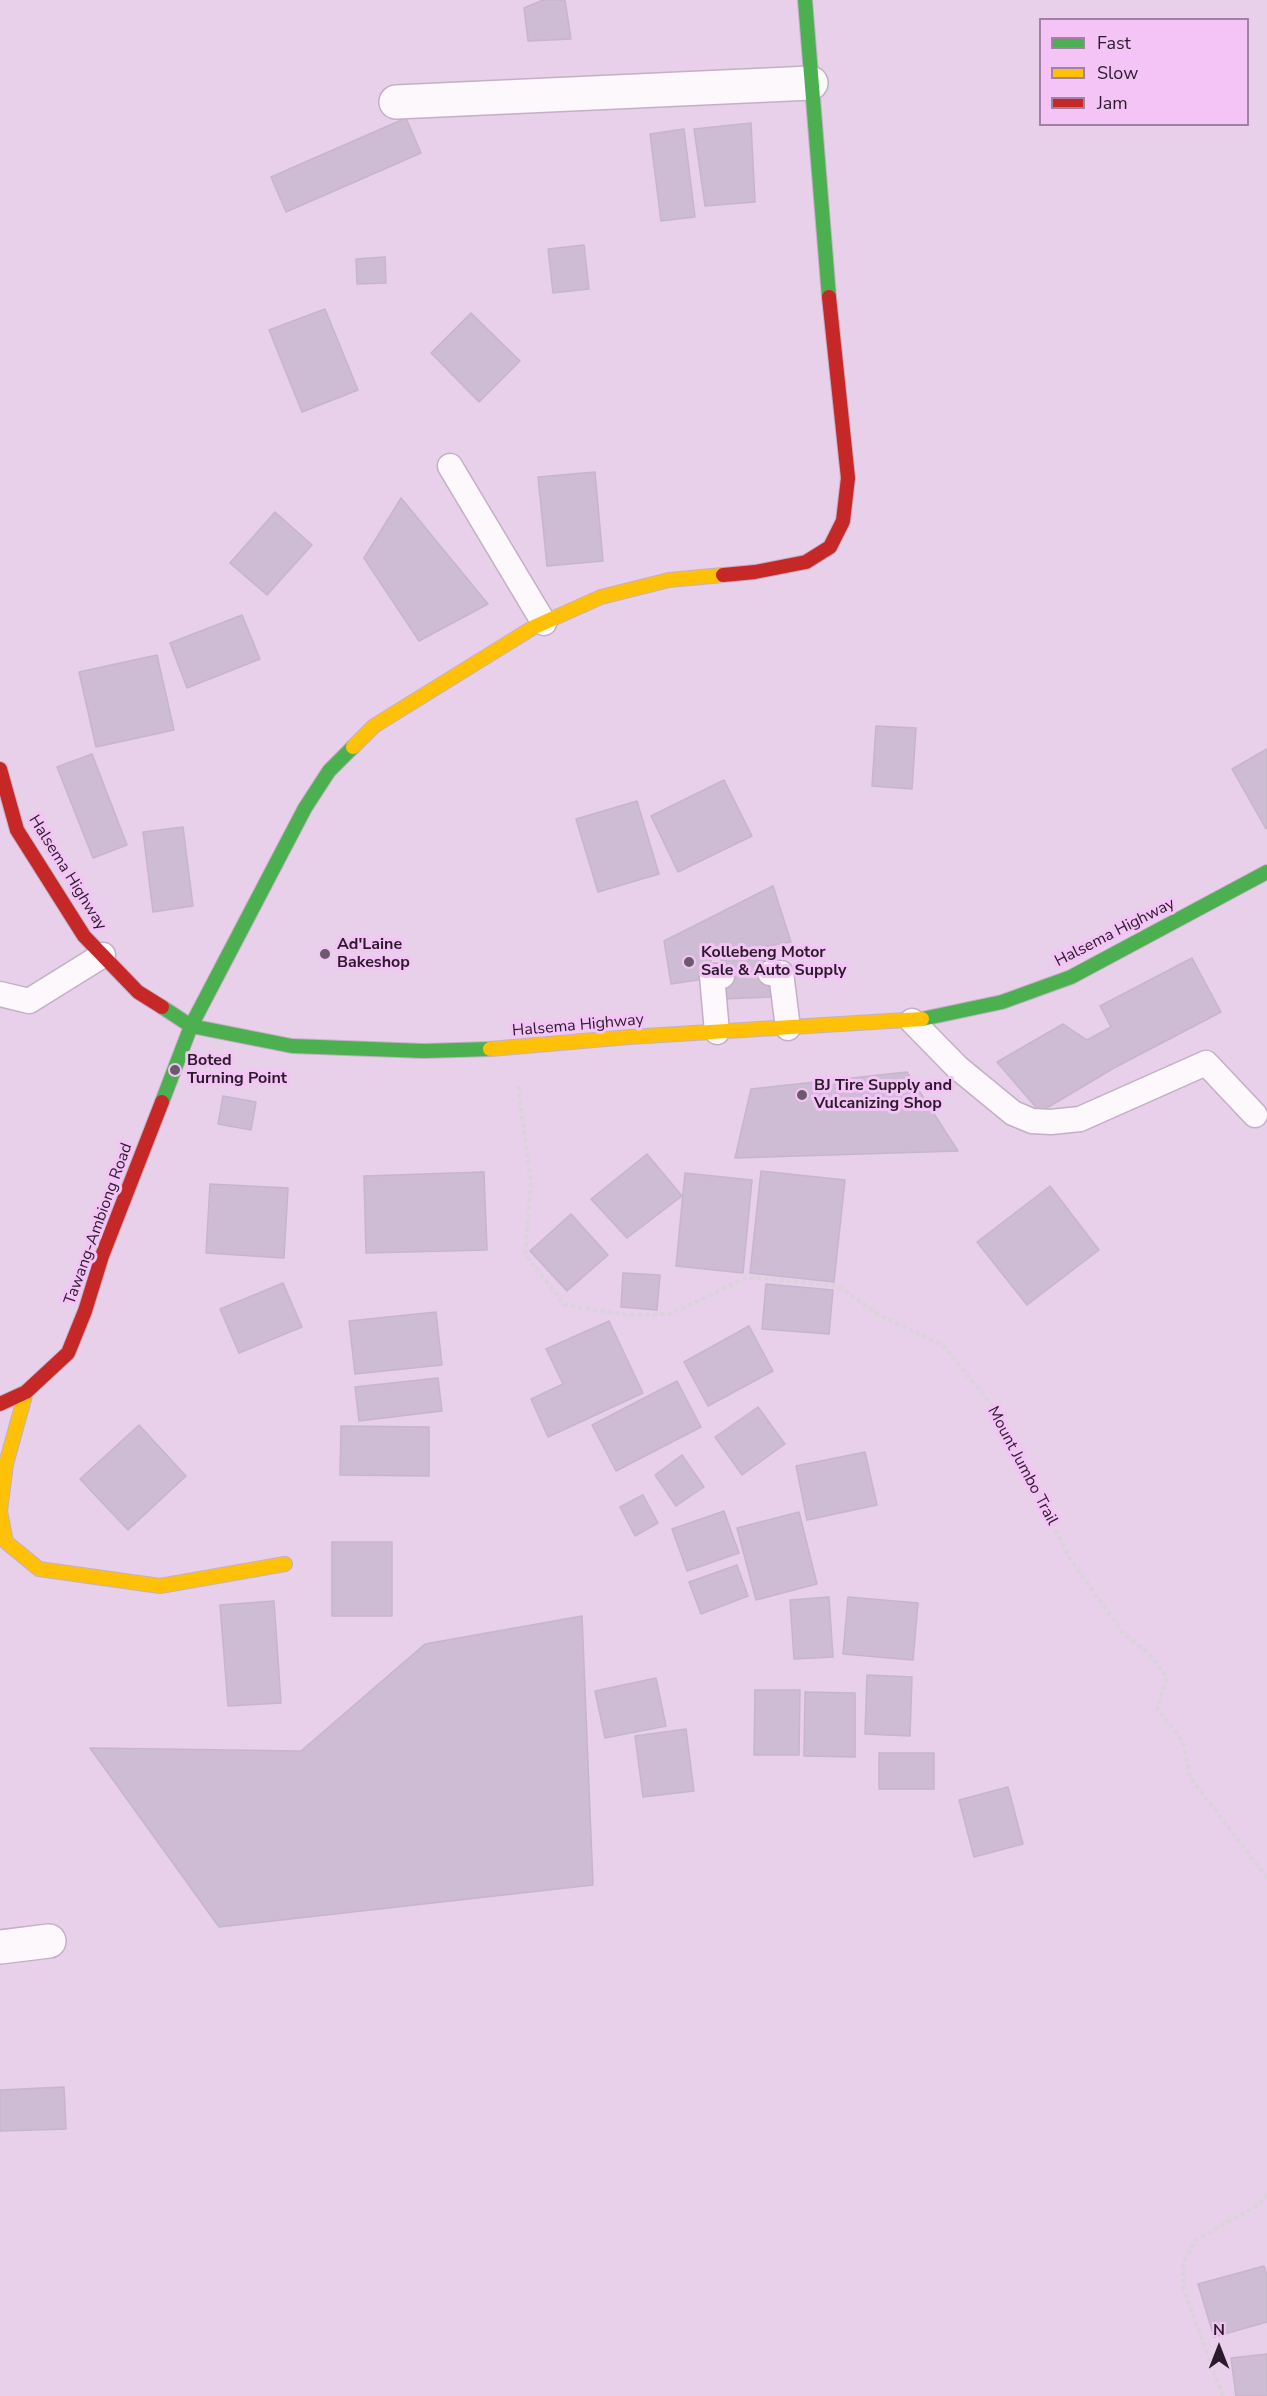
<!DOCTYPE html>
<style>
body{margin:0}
#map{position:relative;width:1267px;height:2396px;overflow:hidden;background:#e8cfea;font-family:"Nunito Sans",sans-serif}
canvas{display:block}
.legend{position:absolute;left:1039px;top:18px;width:210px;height:108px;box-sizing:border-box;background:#f3c4f5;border:2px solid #a380a5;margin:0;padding:8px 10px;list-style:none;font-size:18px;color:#2b1a2c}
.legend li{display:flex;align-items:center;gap:12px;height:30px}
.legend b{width:30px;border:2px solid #a380a5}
.north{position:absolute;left:1189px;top:2318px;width:60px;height:60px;-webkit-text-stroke:4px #f3c4f5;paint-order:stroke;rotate:0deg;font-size:16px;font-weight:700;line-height:24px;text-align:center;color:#2b1a2c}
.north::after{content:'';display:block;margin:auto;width:21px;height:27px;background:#2b1a2c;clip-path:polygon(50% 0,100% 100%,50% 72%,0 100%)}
</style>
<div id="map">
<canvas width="1267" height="2396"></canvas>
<ul class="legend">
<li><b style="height:8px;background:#4caf50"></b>Fast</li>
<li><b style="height:8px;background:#ffc107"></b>Slow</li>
<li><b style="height:8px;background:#c62828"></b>Jam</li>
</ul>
<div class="north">N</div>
</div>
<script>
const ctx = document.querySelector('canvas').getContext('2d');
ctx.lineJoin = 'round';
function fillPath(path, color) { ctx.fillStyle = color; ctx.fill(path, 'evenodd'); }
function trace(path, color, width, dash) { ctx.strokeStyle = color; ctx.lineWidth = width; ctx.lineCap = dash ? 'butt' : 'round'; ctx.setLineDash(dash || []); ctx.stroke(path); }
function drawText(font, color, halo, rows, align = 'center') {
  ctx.font = font + ' "Nunito Sans",sans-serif'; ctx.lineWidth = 6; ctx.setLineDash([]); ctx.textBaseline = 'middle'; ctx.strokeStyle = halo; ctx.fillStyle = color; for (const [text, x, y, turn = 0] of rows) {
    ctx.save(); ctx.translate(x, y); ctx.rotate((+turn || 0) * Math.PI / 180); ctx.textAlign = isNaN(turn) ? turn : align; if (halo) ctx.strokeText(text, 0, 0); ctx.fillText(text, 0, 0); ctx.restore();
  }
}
const building = new Path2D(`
 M 543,0 L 565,0 L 571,39 L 528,41 L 524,8 Z
 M 406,118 L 421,153 L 286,212 L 271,177 Z
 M 751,123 L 755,202 L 705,206 L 694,129 Z
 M 684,129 L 695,217 L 661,221 L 650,134 Z
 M 584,245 L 589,289 L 553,293 L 548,249 Z
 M 385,257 L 386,283 L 357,284 L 356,259 Z
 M 325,309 L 358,390 L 302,412 L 269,330 Z
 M 471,313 L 520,361 L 479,402 L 431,353 Z
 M 595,472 L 603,561 L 547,566 L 538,477 Z
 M 401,498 L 488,604 L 419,641 L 364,558 Z
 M 275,512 L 312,545 L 267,595 L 230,563 Z
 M 242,615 L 260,659 L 187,688 L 170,643 Z
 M 157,655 L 174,730 L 96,747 L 79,672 Z
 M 876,726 L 916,728 L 912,789 L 872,786 Z
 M 1267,749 L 1267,828 L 1266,829 L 1232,769 Z
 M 92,754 L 127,845 L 93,858 L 57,767 Z
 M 724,780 L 752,836 L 678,872 L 651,816 Z
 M 637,801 L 659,874 L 598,892 L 576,819 Z
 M 183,827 L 193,906 L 153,912 L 143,832 Z
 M 773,886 L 791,942 L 711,956 L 711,978 L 671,984 L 664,941 Z
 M 769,958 L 771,997 L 723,999 L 721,960 Z
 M 1192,958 L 1221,1012 L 1114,1068 L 1040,1112 L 997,1062 L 1063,1024 L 1087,1040 L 1111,1027 L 1100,1006 Z
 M 907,1072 L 958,1151 L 735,1158 L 751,1089 Z
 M 223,1096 L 256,1102 L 251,1130 L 218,1124 Z
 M 647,1154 L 682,1196 L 627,1238 L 591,1199 Z
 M 761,1171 L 845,1180 L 834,1282 L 750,1273 Z
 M 484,1172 L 487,1250 L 366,1253 L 364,1176 Z
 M 685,1173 L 752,1180 L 743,1273 L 676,1266 Z
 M 210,1184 L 288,1188 L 284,1258 L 206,1253 Z
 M 1050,1186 L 1099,1250 L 1027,1305 L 977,1242 Z
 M 571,1214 L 608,1255 L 567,1291 L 530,1251 Z
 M 623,1273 L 660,1275 L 657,1310 L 621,1307 Z
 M 283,1283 L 302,1327 L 239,1353 L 220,1309 Z
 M 766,1284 L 833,1290 L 829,1334 L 762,1329 Z
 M 436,1312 L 442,1365 L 355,1374 L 349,1321 Z
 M 609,1321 L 643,1393 L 548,1437 L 531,1399 L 563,1384 L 546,1349 Z
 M 749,1326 L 773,1371 L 708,1406 L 684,1362 Z
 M 438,1378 L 442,1411 L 359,1421 L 355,1387 Z
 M 677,1381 L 701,1427 L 616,1471 L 592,1425 Z
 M 758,1407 L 785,1444 L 742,1475 L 715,1437 Z
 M 139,1425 L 186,1476 L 128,1530 L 80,1479 Z
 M 341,1426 L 429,1427 L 429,1476 L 340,1475 Z
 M 865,1452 L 877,1505 L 807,1520 L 796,1466 Z
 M 682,1455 L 704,1487 L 676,1506 L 655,1475 Z
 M 643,1495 L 658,1523 L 635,1536 L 620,1507 Z
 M 724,1511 L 739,1553 L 687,1571 L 672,1529 Z
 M 799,1512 L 817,1584 L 756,1600 L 737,1528 Z
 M 332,1542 L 392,1542 L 392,1616 L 332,1616 Z
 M 737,1565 L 748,1596 L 701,1614 L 689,1582 Z
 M 829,1597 L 833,1657 L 794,1659 L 790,1600 Z
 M 848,1597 L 918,1603 L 913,1660 L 843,1654 Z
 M 274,1601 L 281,1703 L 228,1706 L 220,1605 Z
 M 582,1616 L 593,1885 L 219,1927 L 90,1748 L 301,1751 L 425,1644 Z
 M 867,1675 L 912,1677 L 910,1736 L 865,1734 Z
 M 656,1678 L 666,1726 L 605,1738 L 595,1691 Z
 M 755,1690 L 800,1690 L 799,1755 L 754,1755 Z
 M 805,1692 L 855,1693 L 855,1757 L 804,1756 Z
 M 686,1729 L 694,1791 L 643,1797 L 635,1736 Z
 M 879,1753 L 934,1753 L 934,1789 L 879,1789 Z
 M 1008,1787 L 1023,1844 L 974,1857 L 959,1800 Z
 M 64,2087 L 66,2129 L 0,2131 L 0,2090 Z
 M 1264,2266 L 1267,2275 L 1267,2322 L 1214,2337 L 1198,2284 Z
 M 1267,2354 L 1267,2396 L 1236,2396 L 1231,2358 Z`);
fillPath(building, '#cdbcd4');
trace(building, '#c6b6cc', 1.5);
const lane = new Path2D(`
 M 450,466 L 544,623
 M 770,973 L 781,973 L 788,1028
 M 0,994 L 29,1001 L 103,955
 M 912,1021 L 957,1067 L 1013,1113 L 1032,1121 L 1051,1122 L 1080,1119 L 1206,1063 L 1255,1115
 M 717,1032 L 712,976 L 722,976`);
const street = new Path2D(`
 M 396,102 L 811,83
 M 0,1947 L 49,1941`);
const fast = new Path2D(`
 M 805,0 L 829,297
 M 162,1007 L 191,1026 L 292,1046 L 424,1051 L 490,1049
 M 922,1019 L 1002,1002 L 1071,977 L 1267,872
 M 162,1102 L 191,1026 L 305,808 L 329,771 L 353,747`);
const slow = new Path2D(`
 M 353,747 L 374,726 L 534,627 L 601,597 L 669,580 L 723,575
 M 490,1049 L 629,1037 L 922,1019
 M 26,1392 L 6,1464 L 0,1511 L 6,1542 L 39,1569 L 160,1586 L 285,1564`);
const jam = new Path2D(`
 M 723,575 L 755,572 L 806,562 L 830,547 L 843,521 L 848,478 L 829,297
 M 0,769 L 17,830 L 84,936 L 138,992 L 162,1007
 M 0,1404 L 26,1392 L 68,1353 L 85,1311 L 102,1256 L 162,1102`);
trace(lane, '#c3b0c5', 27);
trace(street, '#c3b0c5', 36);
trace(fast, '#c3b0c5', 16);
trace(slow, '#c3b0c5', 16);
trace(jam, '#c3b0c5', 16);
trace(new Path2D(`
 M 518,1086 L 531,1182 L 525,1255 L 565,1305 L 627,1315 L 670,1314 L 748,1277 L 838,1286 L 879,1315 L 943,1345 L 994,1408 L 1072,1562 L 1124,1634 L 1148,1653 L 1167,1677 L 1157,1709 L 1183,1742 L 1190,1777 L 1267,1878
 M 1223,2396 L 1183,2288 L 1183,2263 L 1196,2240 L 1260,2204 L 1267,2194`), '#dbd3dc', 4, [4.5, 3]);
trace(lane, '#fcf8fc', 24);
trace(street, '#fcf8fc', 33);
trace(fast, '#4caf50', 14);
trace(slow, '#ffc107', 14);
trace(jam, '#c62828', 14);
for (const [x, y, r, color] of [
 [325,954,6,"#6d596e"],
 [689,962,6,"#6d596e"],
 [175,1070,6,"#6d596e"],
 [802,1095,6,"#6d596e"]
]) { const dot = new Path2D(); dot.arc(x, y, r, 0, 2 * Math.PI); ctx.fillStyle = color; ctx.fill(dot); trace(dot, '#f3c4f5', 2); }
drawText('16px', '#2b1a2c', '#f3c4f5', [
 ["Halsema Highway",67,873,58],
 ["Halsema Highway",1115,933,-27],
 ["Halsema Highway",578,1026,-5],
 ["Tawang-Ambiong Road",99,1224,-70],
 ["Mount Jumbo Trail",1022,1466,62]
]);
drawText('bold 16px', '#2b1a2c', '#f3c4f5', [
 ["Ad'Laine",337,945],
 ["Bakeshop",337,963],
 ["Kollebeng Motor",701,953],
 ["Sale & Auto Supply",701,971],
 ["Boted",187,1061],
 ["Turning Point",187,1079],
 ["BJ Tire Supply and",814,1086],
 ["Vulcanizing Shop",814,1104]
], 'left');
</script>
